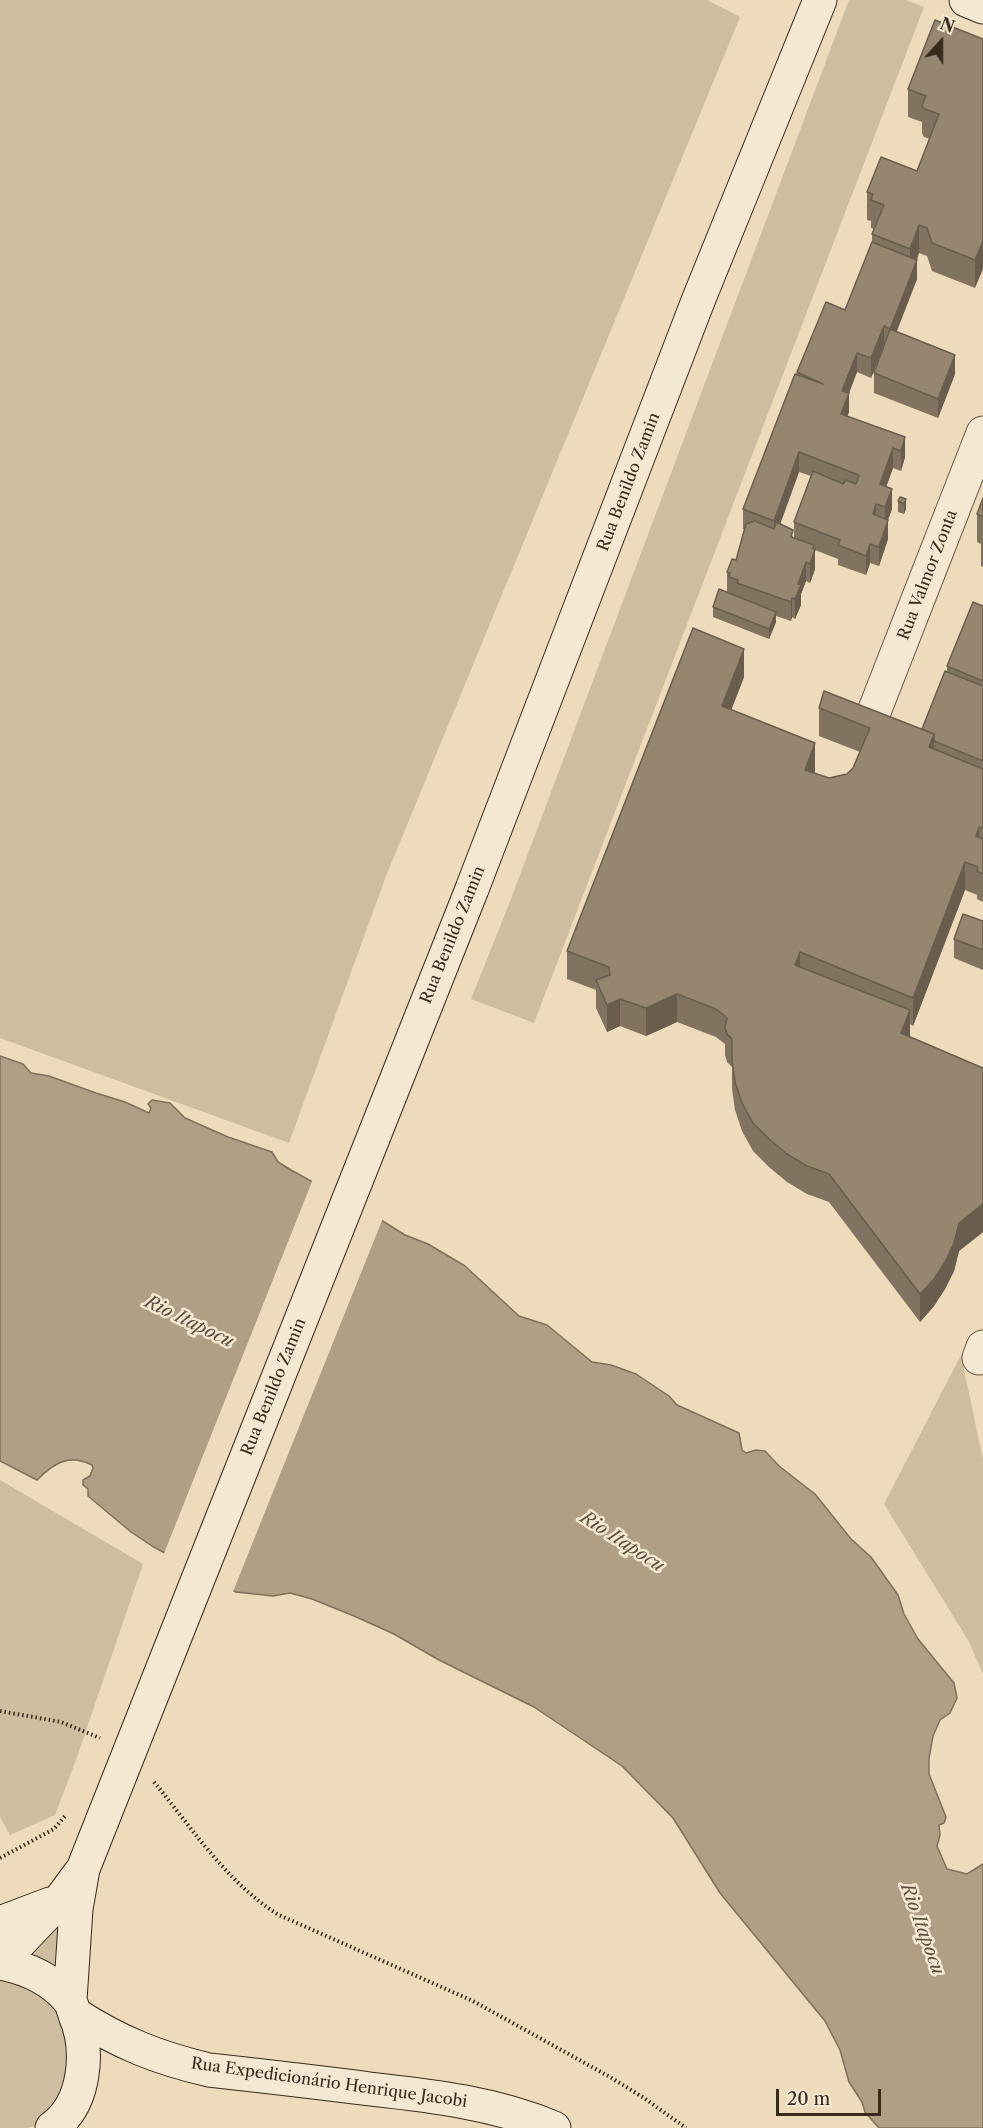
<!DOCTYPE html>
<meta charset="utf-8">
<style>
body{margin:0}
#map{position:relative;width:983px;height:2128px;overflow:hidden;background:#eedbbb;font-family:"Libre Caslon Text",serif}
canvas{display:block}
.north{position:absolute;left:911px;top:12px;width:60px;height:60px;-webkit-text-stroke:4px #f4e8d3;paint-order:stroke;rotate:21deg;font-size:16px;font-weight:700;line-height:24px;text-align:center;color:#372a1c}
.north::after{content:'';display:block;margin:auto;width:21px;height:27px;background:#372a1c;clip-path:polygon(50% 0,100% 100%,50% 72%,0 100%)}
.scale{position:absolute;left:776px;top:2089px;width:105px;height:27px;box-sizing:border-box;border:3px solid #372a1c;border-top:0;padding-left:8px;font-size:18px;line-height:21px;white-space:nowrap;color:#372a1c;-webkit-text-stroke:4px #f4e8d3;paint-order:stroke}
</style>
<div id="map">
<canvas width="983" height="2128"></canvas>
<div class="north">N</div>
<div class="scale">20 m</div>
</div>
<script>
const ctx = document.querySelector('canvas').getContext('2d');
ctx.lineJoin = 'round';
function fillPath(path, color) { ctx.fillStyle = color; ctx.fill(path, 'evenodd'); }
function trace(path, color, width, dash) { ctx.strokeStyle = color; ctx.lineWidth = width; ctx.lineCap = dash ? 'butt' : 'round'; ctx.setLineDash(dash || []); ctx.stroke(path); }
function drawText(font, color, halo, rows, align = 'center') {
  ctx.font = font + ' "Libre Caslon Text",serif'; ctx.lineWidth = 5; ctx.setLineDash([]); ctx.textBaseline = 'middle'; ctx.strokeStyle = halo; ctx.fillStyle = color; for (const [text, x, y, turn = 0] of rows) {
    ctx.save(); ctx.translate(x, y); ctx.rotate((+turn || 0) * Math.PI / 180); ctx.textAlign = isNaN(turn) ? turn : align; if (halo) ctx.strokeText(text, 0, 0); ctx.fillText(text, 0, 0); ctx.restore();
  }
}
fillPath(new Path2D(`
 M 0,0 L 707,0 L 740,17 L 386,876 L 289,1143 L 0,1038 Z
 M 849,0 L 906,0 L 924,7 L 534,1023 L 471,999 L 509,904 Z
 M 961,1355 L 983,1460 L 983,1674 L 968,1640 L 884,1504 Z
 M 0,1480 L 143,1564 L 77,1757 L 55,1815 L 10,1835 L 0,1817 Z
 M 60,1918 L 65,1970 L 24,1950 Z
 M 0,1979 L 39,1989 L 67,2014 L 74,2077 L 41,2124 L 27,2128 L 0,2128 Z`), '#cfbda0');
const water = new Path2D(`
 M 0,1056 L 23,1064 L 31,1073 L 49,1076 L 96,1093 L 125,1102 L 149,1113 L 151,1108 L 148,1104 L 152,1100 L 170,1103 L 185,1118 L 228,1137 L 272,1152 L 278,1162 L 291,1170 L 381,1220 L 405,1235 L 428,1244 L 465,1266 L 519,1316 L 547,1325 L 592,1362 L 611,1365 L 636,1374 L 669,1396 L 677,1405 L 739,1433 L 742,1450 L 746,1453 L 756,1450 L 765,1451 L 779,1466 L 815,1494 L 851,1539 L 871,1557 L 898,1595 L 904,1614 L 918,1639 L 954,1683 L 957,1698 L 950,1713 L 940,1720 L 933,1736 L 929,1758 L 929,1774 L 946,1817 L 944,1823 L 939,1825 L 940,1835 L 937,1846 L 947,1869 L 967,1874 L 983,1864 L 983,2128 L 879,2128 L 865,2112 L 862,2102 L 849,2082 L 840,2050 L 825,2021 L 720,1893 L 673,1818 L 622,1766 L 534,1707 L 439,1660 L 394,1634 L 354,1616 L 312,1599 L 290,1593 L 273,1596 L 236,1592 L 152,1546 L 131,1532 L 88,1496 L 88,1489 L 83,1485 L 83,1480 L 90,1476 L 93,1468 L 92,1465 C 68,1453 53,1464 37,1480 L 0,1461 Z`);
fillPath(water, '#b09f85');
trace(water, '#80705b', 1.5);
fillPath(new Path2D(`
 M 313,1179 L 383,1218 L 232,1594 L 163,1556 Z`), '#eedbbb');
const street = new Path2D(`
 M 872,717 L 983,433
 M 979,1358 L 983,1347`);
const secondary = new Path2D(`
 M 966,0 L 983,7
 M 472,889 L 698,301 L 820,0
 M 0,1923 L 50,1904
 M 0,1963 C 26,1968 50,1978 68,1999 C 72,2003 73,2009 75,2015 C 90,2050 86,2104 52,2128
 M 0,1963 L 60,1900 L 80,1873
 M 70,2000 L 76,1909 L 83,1869 L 102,1821
 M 75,2014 C 120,2043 158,2058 209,2070 C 263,2076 316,2082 370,2089 C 433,2096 495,2103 554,2128`);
trace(street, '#655644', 35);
trace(secondary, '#372a1c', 35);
trace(new Path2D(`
 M 0,1711 L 61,1722 L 100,1738
 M 154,1782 C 192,1828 228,1884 279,1915 L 473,2001 L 610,2077 L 644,2098 L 686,2128
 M 0,1858 L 54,1829 L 65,1816`), '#372a1c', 4, [1.5, 3]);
trace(street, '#f4e8d3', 33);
trace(secondary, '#f4e8d3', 33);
const secondaryBridge = new Path2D(`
 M 102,1821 L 472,889`);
trace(secondaryBridge, '#372a1c', 35, []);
trace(secondaryBridge, '#f4e8d3', 33);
fillPath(new Path2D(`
 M 983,39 L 975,288 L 932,271 L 927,256 L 919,253 L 917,260 L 917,279 L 897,331 L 955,374 L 938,418 L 874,393 L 874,373 L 884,345 L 871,378 L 857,372 L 849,393 L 849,412 L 847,416 L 905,437 L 905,457 L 901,471 L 893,468 L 886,487 L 892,509 L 888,520 L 888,539 L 879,566 L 870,563 L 866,575 L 838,565 L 838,559 L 815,550 L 815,569 L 810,583 L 806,581 L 801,594 L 801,605 L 795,619 L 792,617 L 791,621 L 776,616 L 776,622 L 769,639 L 713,617 L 713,607 L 729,593 L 729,592 L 727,592 L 727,572 L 736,560 L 744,529 L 743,529 L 743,509 L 797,372 L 845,310 L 872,242 L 872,234 L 874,229 L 871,228 L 871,221 L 867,220 L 867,192 L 917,171 L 930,139 L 924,137 L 922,133 L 922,122 L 908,117 L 908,89 ZM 799,472 L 811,476 L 794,522 L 794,538 L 780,524 Z
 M 983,498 L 983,567 L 981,566 L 981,544 L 977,542 L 977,514 Z
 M 906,499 L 906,509 L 904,514 L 898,512 L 898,501 Z
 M 983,606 L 983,902 L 977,899 L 977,895 L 965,890 L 913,1026 L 910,1024 L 910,1037 L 983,1068 L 983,1232 L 959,1251 L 954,1271 L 945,1289 L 934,1306 L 920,1322 L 829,1202 L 807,1194 L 787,1182 L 769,1167 L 753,1151 L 742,1131 L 735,1110 L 732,1089 L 732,1067 L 727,1062 L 725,1055 L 725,1044 L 716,1037 L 677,1022 L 646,1036 L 620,1026 L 607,1032 L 596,1008 L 596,990 L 567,979 L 567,951 L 744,677 L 731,710 L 815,771 L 814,773 L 829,778 L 847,774 L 853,768 L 860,752 L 819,736 L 819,708 L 922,729 L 947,672 L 947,666 Z
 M 983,921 L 983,970 L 954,958 L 954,939 Z`), '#81735f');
fillPath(new Path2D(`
 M 919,225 L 919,253 L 910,277 L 910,249 Z
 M 983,241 L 983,269 L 975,288 L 975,260 Z
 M 917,260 L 917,279 L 890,348 L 890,329 Z
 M 884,326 L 884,345 L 871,378 L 871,358 Z
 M 857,353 L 857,372 L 849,393 L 849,412 L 841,433 L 842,391 Z
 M 955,355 L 955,374 L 938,418 L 938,399 Z
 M 905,437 L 905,457 L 901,471 L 901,451 Z
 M 893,448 L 893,468 L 880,504 L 880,484 Z
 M 799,452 L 799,472 L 774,541 L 774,521 Z
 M 892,489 L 892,509 L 885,527 L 885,507 Z
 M 906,499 L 906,509 L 904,514 L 904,504 Z
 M 876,504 L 876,523 L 873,514 Z
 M 888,520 L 888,539 L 879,566 L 879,547 Z
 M 870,544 L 870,563 L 866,575 L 866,556 Z
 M 814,545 L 814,554 L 815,550 L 815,569 L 810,583 L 810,564 Z
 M 806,562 L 806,581 L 801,594 L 801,605 L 795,619 L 795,599 L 798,584 Z
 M 792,598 L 792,617 L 791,621 L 791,602 Z
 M 776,612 L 776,622 L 769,639 L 769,629 Z
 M 744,649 L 744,677 L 722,734 L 722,706 Z
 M 934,734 L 934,762 L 929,747 Z
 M 815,743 L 815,771 L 805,798 L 805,770 Z
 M 979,827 L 979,855 L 976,836 Z
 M 965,862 L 965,890 L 913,1026 L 913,998 Z
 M 800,952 L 800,980 L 795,965 Z
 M 677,994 L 677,1022 L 646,1036 L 646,1008 Z
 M 620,999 L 620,1026 L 607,1032 L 607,1005 Z
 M 910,1010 L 910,1038 L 901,1033 Z
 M 983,1204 L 983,1232 L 959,1251 L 954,1271 L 945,1289 L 934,1306 L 920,1322 L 920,1294 L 959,1223 Z`), '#695e4e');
const building = new Path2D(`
 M 935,20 L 983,39 L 983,241 L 975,260 L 932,243 L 927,228 L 919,225 L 910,249 L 872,234 L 884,205 L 871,200 L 873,194 L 867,192 L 881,157 L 917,171 L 939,114 L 924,109 L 922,105 L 926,96 L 908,89 Z
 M 872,242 L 917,260 L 890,329 L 884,326 L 871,358 L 857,353 L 842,391 L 849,393 L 841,414 L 905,437 L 901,451 L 893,448 L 880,484 L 892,489 L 885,507 L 876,504 L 873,514 L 888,520 L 879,547 L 870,544 L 866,556 L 838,545 L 840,540 L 794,522 L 813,471 L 843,484 L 846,480 L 856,484 L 859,475 L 799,452 L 774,521 L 743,509 L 795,374 L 823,384 L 797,372 L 826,302 L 845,310 Z
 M 890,329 L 955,355 L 938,399 L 874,373 Z
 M 900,497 L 906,499 L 904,504 L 898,501 Z
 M 983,498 L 983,517 L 977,514 Z
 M 755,521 L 774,529 L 776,522 L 793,530 L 791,537 L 814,545 L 813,548 L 815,550 L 810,564 L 806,562 L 798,584 L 801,585 L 795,599 L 792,598 L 791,602 L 737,583 L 738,580 L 729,577 L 730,573 L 727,572 L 732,559 L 736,560 L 746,524 Z
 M 719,589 L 776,612 L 769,629 L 713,607 Z
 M 973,602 L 983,606 L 983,681 L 947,666 Z
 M 693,628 L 744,649 L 722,706 L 815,743 L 805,770 L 829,778 L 847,774 L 853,768 L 870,728 L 819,708 L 824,691 L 934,734 L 929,747 L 983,769 L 983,828 L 979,827 L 976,836 L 983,839 L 983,874 L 977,871 L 978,867 L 965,862 L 913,998 L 800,952 L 795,965 L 910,1010 L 901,1033 L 983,1068 L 983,1204 L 959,1223 L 954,1243 L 945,1262 L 934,1279 L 920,1294 L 829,1174 L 807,1166 L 787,1154 L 769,1139 L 753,1123 L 742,1103 L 735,1082 L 732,1061 L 732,1039 L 727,1034 L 725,1027 L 727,1018 L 716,1009 L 677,994 L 646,1008 L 620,999 L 607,1005 L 596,980 L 610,975 L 609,967 L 567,951 Z
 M 945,671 L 983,686 L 983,761 L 934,741 L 934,734 L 922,729 Z
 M 963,914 L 983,921 L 983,950 L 954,939 Z`);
fillPath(building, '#96866f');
trace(building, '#695e4e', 1.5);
drawText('16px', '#372a1c', '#f4e8d3', [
 ["Rua Benildo Zamin",629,482,-69],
 ["Rua Valmor Zonta",928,575,-69],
 ["Rua Benildo Zamin",453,935,-68],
 ["Rua Benildo Zamin",274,1387,-68],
 ["Rua Expedicionário Henrique Jacobi",329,2083,8]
]);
drawText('italic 18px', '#5b4d3c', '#f4e8d3', [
 ["Rio Itapocu",189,1322,26],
 ["Rio Itapocu",622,1542,33],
 ["Rio Itapocu",922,1929,70]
]);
</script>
